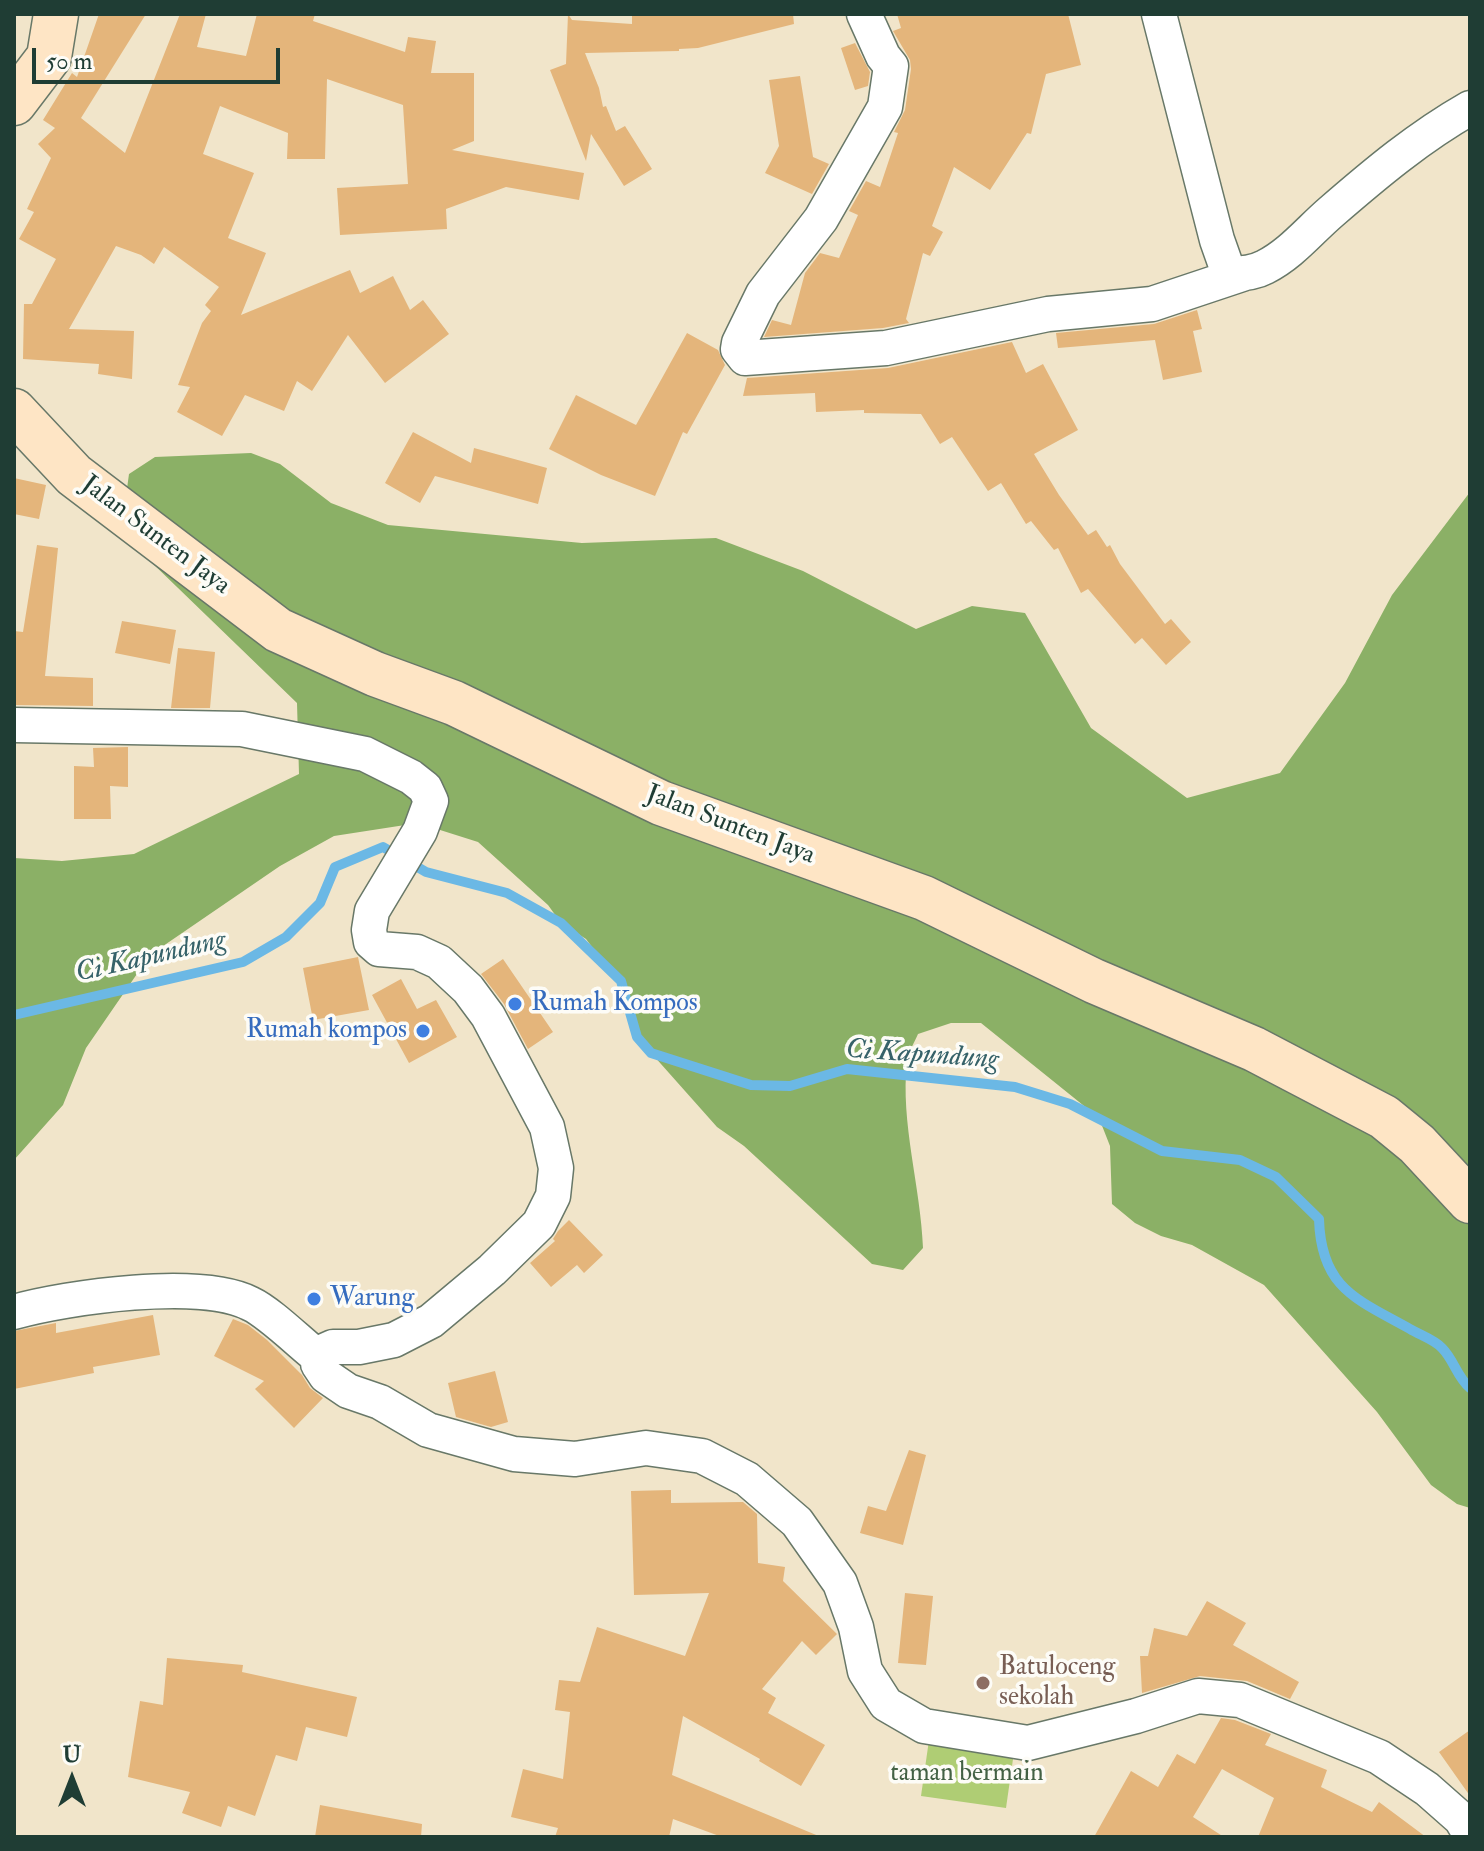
<!DOCTYPE html>
<style>
body{margin:0}
#map{position:relative;width:1484px;height:1851px;overflow:hidden;background:#f1e5ca;font-family:"IM FELL Double Pica",serif}
canvas{display:block}
.frame{position:absolute;inset:0;border:16px solid #1f3d34;pointer-events:none}
.north{position:absolute;left:32px;top:1739px;width:80px;height:80px;-webkit-text-stroke:6px #fdfcf7;paint-order:stroke;rotate:0deg;font-size:22px;font-weight:700;line-height:32px;text-align:center;color:#1f3d34}
.north::after{content:'';display:block;margin:auto;width:28px;height:36px;background:#1f3d34;clip-path:polygon(50% 0,100% 100%,50% 72%,0 100%)}
.scale{position:absolute;left:32px;top:48px;width:248px;height:36px;box-sizing:border-box;border:4px solid #1f3d34;border-top:0;padding-left:10px;font-size:24px;line-height:28px;white-space:nowrap;color:#1f3d34;-webkit-text-stroke:6px #fdfcf7;paint-order:stroke}
</style>
<div id="map">
<canvas width="1484" height="1851"></canvas>
<div class="frame"></div>
<div class="north">U</div>
<div class="scale">50 m</div>
</div>
<script>
const ctx = document.querySelector('canvas').getContext('2d');
ctx.lineJoin = 'round';
function fillPath(path, color) { ctx.fillStyle = color; ctx.fill(path, 'evenodd'); }
function trace(path, color, width, dash) { ctx.strokeStyle = color; ctx.lineWidth = width; ctx.lineCap = dash ? 'butt' : 'round'; ctx.setLineDash(dash || []); ctx.stroke(path); }
function drawText(font, color, halo, rows, align = 'center') {
  ctx.font = font + ' "IM FELL Double Pica",serif'; ctx.lineWidth = 7; ctx.setLineDash([]); ctx.textBaseline = 'middle'; ctx.strokeStyle = halo; ctx.fillStyle = color; for (const [text, x, y, turn = 0] of rows) {
    ctx.save(); ctx.translate(x, y); ctx.rotate((+turn || 0) * Math.PI / 180); ctx.textAlign = isNaN(turn) ? turn : align; if (halo) ctx.strokeText(text, 0, 0); ctx.fillText(text, 0, 0); ctx.restore();
  }
}
fillPath(new Path2D(`
 M 929,1740 L 1014,1752 L 1006,1808 L 921,1796 Z`), '#afcd74');
fillPath(new Path2D(`
 M 251,453 L 280,464 L 331,503 L 388,525 L 582,543 L 716,538 L 803,571 L 916,629 L 972,606 L 1025,613 L 1091,728 L 1187,798 L 1280,773 L 1345,683 L 1392,595 L 1470,492 L 1470,1508 L 1457,1504 L 1431,1485 L 1377,1412 L 1264,1285 L 1192,1245 L 1161,1236 L 1135,1223 L 1112,1204 L 1110,1146 L 1099,1118 L 981,1023 L 951,1023 L 918,1034 C 914,1043 908,1053 907,1062 C 900,1122 921,1188 923,1248 L 903,1270 L 872,1264 L 744,1146 L 717,1127 L 637,1037 L 621,981 L 604,963 L 586,939 L 561,923 L 548,905 L 478,842 L 418,823 L 334,836 L 280,866 L 150,955 L 86,1048 L 63,1105 L 14,1160 L 14,858 L 62,861 L 134,854 L 299,774 L 297,703 L 148,559 L 125,503 L 129,474 L 155,457 Z`), '#8bb066');
trace(new Path2D(`
 M 14,1015 L 243,962 L 286,937 L 320,903 L 335,867 L 383,847 L 426,872 L 507,893 L 561,923 L 621,981 L 637,1037 L 651,1053 L 751,1085 L 790,1086 L 847,1069 L 1015,1087 L 1070,1104 L 1162,1151 L 1240,1160 L 1276,1177 L 1319,1219 C 1321,1288 1356,1299 1410,1329 C 1420,1335 1435,1340 1442,1348 C 1454,1360 1457,1377 1470,1388`), '#6bb8e5', 10);
fillPath(new Path2D(`
 M 99,14 L 146,14 L 81,118 L 125,153 L 180,14 L 206,14 L 197,47 L 246,56 L 257,14 L 315,14 L 313,21 L 405,52 L 408,37 L 436,41 L 431,73 L 474,73 L 474,141 L 452,150 L 584,173 L 579,200 L 506,187 L 446,209 L 447,229 L 340,235 L 337,188 L 408,184 L 403,105 L 327,79 L 325,159 L 287,159 L 288,133 L 220,106 L 203,154 L 254,173 L 228,238 L 266,253 L 241,315 L 350,270 L 360,293 L 393,276 L 410,310 L 423,300 L 449,334 L 385,383 L 348,335 L 312,391 L 297,381 L 284,411 L 245,395 L 222,436 L 177,412 L 190,387 L 178,385 L 202,323 L 211,311 L 205,305 L 219,287 L 164,247 L 154,264 L 141,255 L 116,246 L 69,329 L 134,331 L 132,379 L 98,374 L 99,364 L 23,359 L 24,304 L 32,304 L 56,259 L 19,239 L 34,212 L 27,209 L 51,158 L 38,144 L 55,128 L 43,120 L 72,73 L 77,77 Z
 M 568,14 L 572,20 L 632,24 L 632,14 L 793,14 L 794,24 L 698,48 L 679,49 L 679,51 L 585,53 L 599,88 L 603,107 L 606,106 L 616,131 L 625,126 L 652,169 L 624,186 L 591,134 L 586,161 L 550,70 L 566,64 Z
 M 897,14 L 1068,14 L 1081,65 L 1046,74 L 1031,134 L 1027,133 L 990,190 L 954,167 L 932,226 L 943,232 L 930,256 L 923,253 L 906,319 L 909,323 L 883,328 L 764,337 L 772,320 L 791,325 L 805,273 L 820,253 L 839,258 L 858,215 L 849,211 L 866,181 L 880,187 L 898,133 L 894,132 L 905,110 L 911,69 L 910,60 L 893,31 L 901,28 Z
 M 855,43 L 870,72 L 868,86 L 855,90 L 841,48 Z
 M 800,76 L 813,157 L 829,164 L 812,194 L 765,173 L 779,146 L 769,80 Z
 M 1197,310 L 1202,329 L 1193,331 L 1202,372 L 1163,380 L 1155,340 L 1058,348 L 1056,333 L 1154,324 Z
 M 687,333 L 718,350 L 725,365 L 687,434 L 683,432 L 655,496 L 601,475 L 549,449 L 576,395 L 636,425 Z
 M 1012,342 L 1026,373 L 1043,364 L 1078,430 L 1034,454 L 1059,495 L 1088,535 L 1096,530 L 1107,547 L 1110,545 L 1120,564 L 1165,624 L 1171,619 L 1191,642 L 1166,665 L 1142,638 L 1135,644 L 1088,589 L 1081,593 L 1058,548 L 1054,550 L 1031,521 L 1026,524 L 1001,483 L 988,491 L 952,437 L 940,444 L 921,414 L 864,413 L 864,410 L 816,412 L 815,393 L 743,396 L 747,378 L 888,368 Z
 M 413,432 L 471,463 L 474,448 L 547,468 L 538,504 L 435,476 L 420,503 L 385,483 Z
 M 14,478 L 46,485 L 39,519 L 14,514 Z
 M 37,545 L 58,548 L 45,676 L 93,678 L 93,706 L 14,705 L 14,631 L 23,632 Z
 M 122,621 L 176,630 L 170,664 L 115,653 Z
 M 178,648 L 215,652 L 210,708 L 171,708 Z
 M 128,747 L 128,787 L 110,786 L 111,819 L 74,819 L 74,766 L 94,767 L 93,748 Z
 M 358,957 L 369,1010 L 313,1020 L 303,968 Z
 M 503,959 L 553,1032 L 528,1049 L 504,1004 L 481,974 Z
 M 401,979 L 417,1009 L 436,1000 L 457,1037 L 409,1063 L 372,995 Z
 M 569,1220 L 603,1255 L 584,1273 L 577,1265 L 551,1287 L 530,1263 L 555,1241 L 553,1239 L 558,1231 Z
 M 153,1315 L 160,1355 L 93,1367 L 94,1373 L 14,1389 L 14,1331 L 56,1323 L 56,1333 Z
 M 233,1319 L 248,1325 L 267,1340 L 302,1375 L 310,1388 L 323,1398 L 294,1428 L 255,1389 L 264,1381 L 214,1356 Z
 M 495,1371 L 508,1422 L 491,1427 L 456,1417 L 448,1383 Z
 M 909,1450 L 926,1455 L 903,1545 L 860,1533 L 868,1506 L 886,1511 Z
 M 671,1490 L 671,1503 L 743,1502 L 757,1514 L 758,1563 L 785,1567 L 783,1581 L 837,1634 L 816,1655 L 802,1641 L 762,1689 L 776,1698 L 768,1713 L 825,1745 L 801,1786 L 759,1761 L 760,1759 L 683,1716 L 672,1775 L 821,1837 L 722,1837 L 673,1819 L 669,1837 L 555,1837 L 558,1828 L 511,1817 L 523,1769 L 563,1779 L 570,1712 L 555,1710 L 559,1680 L 580,1682 L 597,1627 L 685,1656 L 709,1593 L 634,1595 L 631,1491 Z
 M 905,1593 L 933,1596 L 926,1665 L 898,1663 Z
 M 1207,1601 L 1246,1623 L 1233,1645 L 1299,1682 L 1290,1699 L 1247,1681 L 1200,1676 L 1142,1693 L 1140,1656 L 1148,1656 L 1154,1628 L 1187,1636 Z
 M 167,1658 L 243,1665 L 242,1672 L 357,1697 L 347,1737 L 306,1727 L 297,1761 L 276,1755 L 255,1816 L 228,1806 L 221,1827 L 182,1813 L 190,1792 L 128,1777 L 140,1701 L 163,1705 Z
 M 1221,1718 L 1235,1720 L 1271,1734 L 1265,1745 L 1327,1770 L 1321,1787 L 1372,1812 L 1379,1802 L 1426,1837 L 1258,1837 L 1274,1798 L 1222,1769 L 1193,1817 L 1224,1837 L 1094,1837 L 1131,1771 L 1158,1787 L 1177,1754 L 1195,1764 Z
 M 1470,1730 L 1470,1796 L 1439,1752 Z
 M 320,1805 L 422,1824 L 421,1837 L 315,1837 Z`), '#e4b57b');
const street = new Path2D(`
 M 864,14 L 883,56 L 891,66 L 885,107 L 821,219 L 763,294 L 739,343 L 738,349 L 745,358 L 886,348 L 1048,314 L 1152,304 L 1245,273
 M 1159,14 L 1217,240 L 1229,274 C 1241,274 1254,273 1265,267 C 1291,254 1310,230 1331,212 C 1376,173 1419,137 1470,108
 M 14,725 L 242,729 L 365,754 L 411,777 L 425,788 L 431,801 L 420,831 L 372,911 L 369,930 L 371,942 L 379,949 L 417,952 L 439,962 L 468,989 L 488,1016 L 547,1127 L 556,1168 L 553,1196 L 539,1224 L 492,1270 L 431,1321 L 394,1340 L 359,1347 L 333,1347 L 324,1351 L 318,1357
 M 14,1312 C 67,1297 201,1278 251,1304 C 270,1313 300,1343 318,1357 L 318,1364 L 326,1376 L 348,1391 L 380,1402 L 428,1430 L 514,1454 L 575,1459 L 646,1448 L 702,1456 L 747,1479 L 797,1522 L 840,1583 L 856,1627 L 865,1671 L 886,1704 L 924,1726 L 1028,1743 L 1136,1716 L 1198,1696 L 1240,1700 L 1379,1757 L 1427,1789 L 1461,1819 L 1470,1834`);
const secondary = new Path2D(`
 M 14,103 L 49,57 L 56,14
 M 14,411 L 74,475 L 278,630 L 375,674 L 454,703 L 661,803 L 924,898 L 1094,981 L 1254,1049 L 1384,1117 L 1417,1144 L 1470,1201`);
trace(street, '#687868', 37);
trace(secondary, '#687868', 47);
trace(street, '#fff', 34);
trace(secondary, '#fee5c5', 44);
for (const [x, y, r, color] of [
 [515,1004,8,"#3f7fe0"],
 [423,1031,8,"#3f7fe0"],
 [314,1299,8,"#3f7fe0"],
 [983,1683,8,"#8d6e63"]
]) { const dot = new Path2D(); dot.arc(x, y, r, 0, 2 * Math.PI); ctx.fillStyle = color; ctx.fill(dot); trace(dot, '#fdfcf7', 3); }
drawText('26px', '#1f3d34', '#fdfcf7', [
 ["Jalan Sunten Jaya",155,536,37],
 ["Jalan Sunten Jaya",730,826,21]
]);
drawText('26px', '#366cbe', '#fdfcf7', [
 ["Rumah Kompos",531,1004],
 ["Rumah kompos",407,1031,"right"],
 ["Warung",330,1299]
], 'left');
drawText('26px', '#785e54', '#fdfcf7', [
 ["Batuloceng",999,1668],
 ["sekolah",999,1698]
], 'left');
drawText('26px', '#436144', '#fdfcf7', [
 ["taman bermain",967,1774]
]);
drawText('italic 28px', '#366269', '#fdfcf7', [
 ["Ci Kapundung",151,958,-13],
 ["Ci Kapundung",922,1056,4]
]);
</script>
